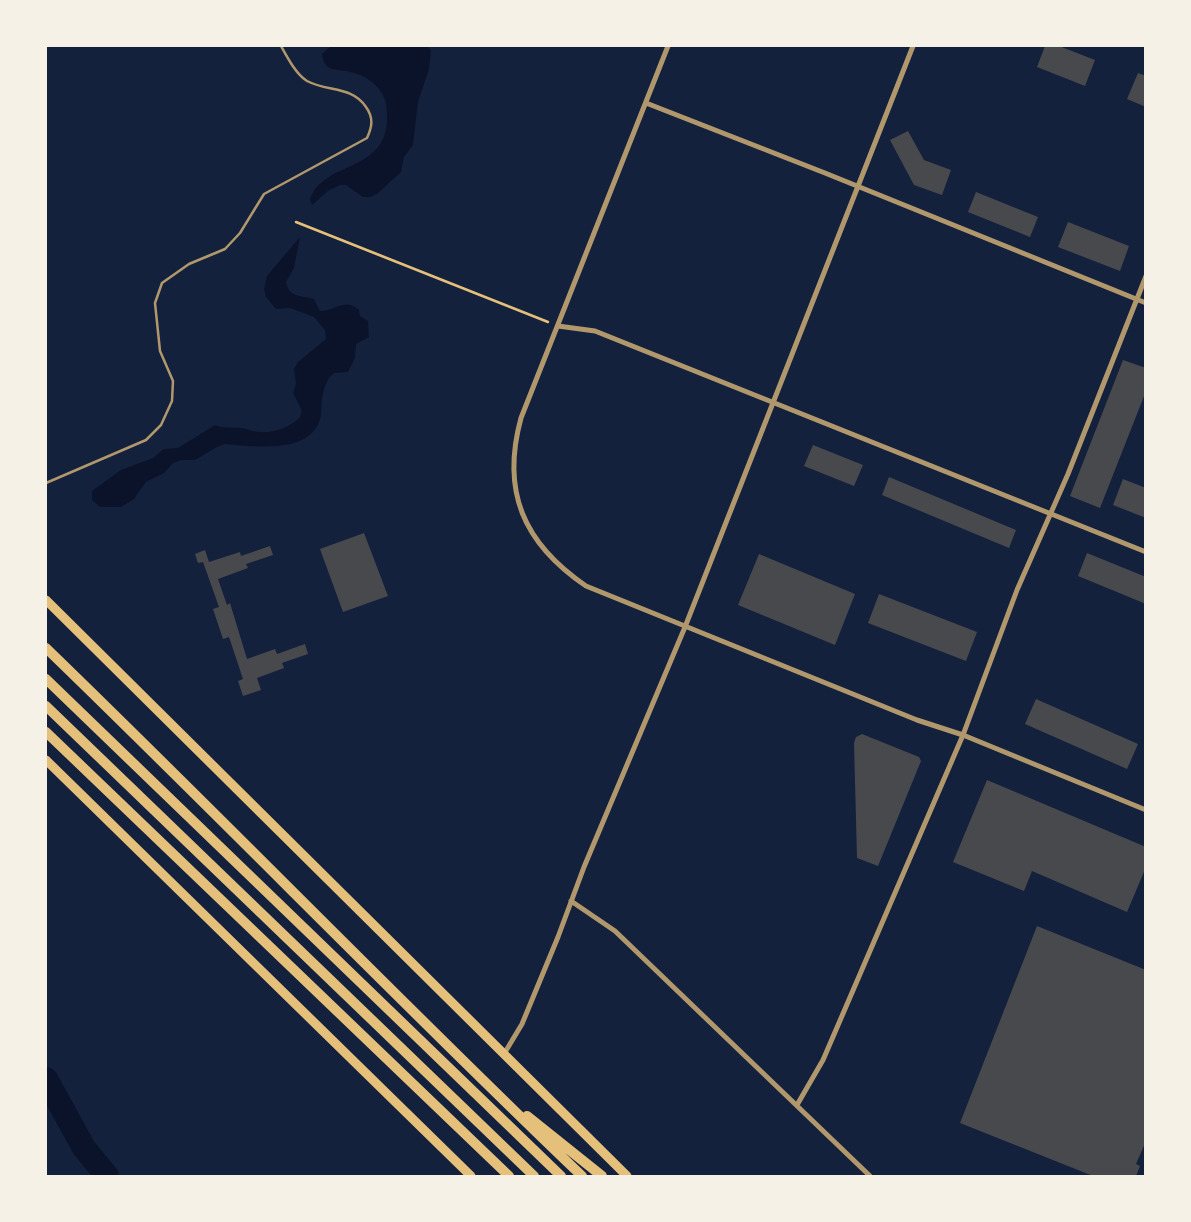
<!DOCTYPE html>
<style>
body{margin:0}
#map{position:relative;width:1191px;height:1222px;overflow:hidden;background:#14213d;font-family:"Fira Sans Condensed",sans-serif}
canvas{display:block}
.frame{position:absolute;inset:0;border:47px solid #f6f1e7;pointer-events:none}
</style>
<div id="map">
<canvas width="1191" height="1222"></canvas>
<div class="frame"></div>
</div>
<script>
const ctx = document.querySelector('canvas').getContext('2d');
ctx.lineJoin = 'round';
function fillPath(path, color) { ctx.fillStyle = color; ctx.fill(path, 'evenodd'); }
function trace(path, color, width, dash) { ctx.strokeStyle = color; ctx.lineWidth = width; ctx.lineCap = dash ? 'butt' : 'round'; ctx.setLineDash(dash || []); ctx.stroke(path); }
fillPath(new Path2D(`
 M 331,46 L 427,46 L 431,50 L 429,69 L 418,102 L 413,145 L 404,157 L 401,172 L 377,194 L 370,197 L 363,197 L 346,185 L 340,185 L 328,191 L 312,205 L 310,200 C 322,160 387,174 387,118 C 387,108 387,101 381,92 C 374,81 363,75 350,72 C 336,68 324,73 322,54 Z
 M 300,237 L 294,268 L 286,282 C 289,298 301,295 314,299 L 320,311 C 336,311 345,297 359,310 L 360,316 L 368,321 L 369,337 L 356,344 L 355,358 L 348,372 L 334,373 C 322,383 322,400 321,414 C 316,455 254,447 225,444 L 217,447 L 195,460 L 182,460 L 173,463 L 164,473 L 146,482 L 134,499 L 121,507 L 100,507 L 92,500 L 92,491 L 121,470 L 153,458 L 164,449 L 178,448 L 215,425 C 224,429 233,427 243,428 C 248,429 253,432 259,432 C 273,433 290,428 300,417 L 302,411 L 293,393 L 296,383 L 294,369 L 298,362 L 326,339 L 325,330 L 314,317 L 290,308 L 276,309 L 266,297 L 264,289 L 267,276 Z`), '#0b132b');
trace(new Path2D(`
 M 46,1079 L 84,1148 L 107,1176`), '#0b132b', 24);
fillPath(new Path2D(`
 M 1045,46 L 1059,46 L 1095,60 L 1085,86 L 1037,67 Z
 M 1138,73 L 1146,76 L 1146,107 L 1127,99 Z
 M 908,131 L 924,160 L 951,170 L 942,195 L 914,185 L 890,140 Z
 M 976,192 L 1038,217 L 1030,237 L 968,212 Z
 M 1068,222 L 1129,246 L 1120,271 L 1058,247 Z
 M 1123,360 L 1146,368 L 1146,391 L 1100,508 L 1070,496 Z
 M 813,445 L 863,465 L 854,486 L 804,466 Z
 M 889,477 L 1016,530 L 1009,548 L 882,495 Z
 M 1123,479 L 1146,488 L 1146,518 L 1113,505 Z
 M 364,533 L 388,596 L 343,612 L 320,549 Z
 M 270,546 L 273,555 L 246,564 L 248,568 L 218,579 L 227,605 L 230,603 L 247,659 L 275,649 L 277,654 L 305,644 L 308,654 L 282,663 L 284,668 L 257,678 L 261,690 L 243,696 L 238,681 L 243,679 L 229,637 L 223,639 L 213,609 L 219,607 L 203,562 L 198,563 L 195,554 L 205,550 L 209,562 L 240,552 L 241,556 Z
 M 1087,553 L 1146,577 L 1146,604 L 1078,576 Z
 M 759,554 L 855,594 L 835,645 L 738,605 Z
 M 879,594 L 977,632 L 966,661 L 868,623 Z
 M 1036,699 L 1138,744 L 1127,769 L 1025,724 Z
 M 862,734 L 919,757 L 921,761 L 878,866 L 857,858 L 854,743 L 856,737 Z
 M 987,780 L 1146,847 L 1146,867 L 1127,912 L 1032,871 L 1024,891 L 953,862 Z
 M 1037,926 L 1146,970 L 1146,1141 L 1136,1164 L 1140,1166 L 1136,1176 L 1093,1176 L 960,1123 Z`), '#48494c');
trace(new Path2D(`
 M 296,222 L 548,322`), '#e5c07b', 2.5);
trace(new Path2D(`
 M 46,483 L 146,440 L 161,425 L 172,401 L 173,381 L 160,351 L 155,303 L 162,283 L 189,264 L 225,249 L 240,233 L 264,194 L 367,138 C 372,127 374,118 366,107 C 352,86 328,92 307,81 C 296,74 287,57 281,46`), '#b1986c', 2.5);
trace(new Path2D(`
 M 668,46 L 521,418 C 501,491 523,543 586,586 L 917,720 L 963,735 L 1146,810
 M 646,103 L 825,173 L 1146,303
 M 558,326 L 595,331 L 1146,552
 M 571,901 L 615,931 L 870,1176
 M 504,1054 L 522,1024 L 558,937 L 584,867 L 685,627 L 913,46
 M 797,1105 L 823,1060 L 963,735 L 1017,590 L 1068,474 L 1146,276`), '#b1986c', 5);
trace(new Path2D(`
 M 46,600 L 627,1176
 M 46,760 L 471,1176`), '#e5c07b', 9);
trace(new Path2D(`
 M 46,648 C 226,822 401,1003 582,1176
 M 46,679 L 561,1176
 M 46,706 L 534,1176
 M 46,732 L 509,1176
 M 527,1116 L 602,1176`), '#e5c07b', 10);
</script>
